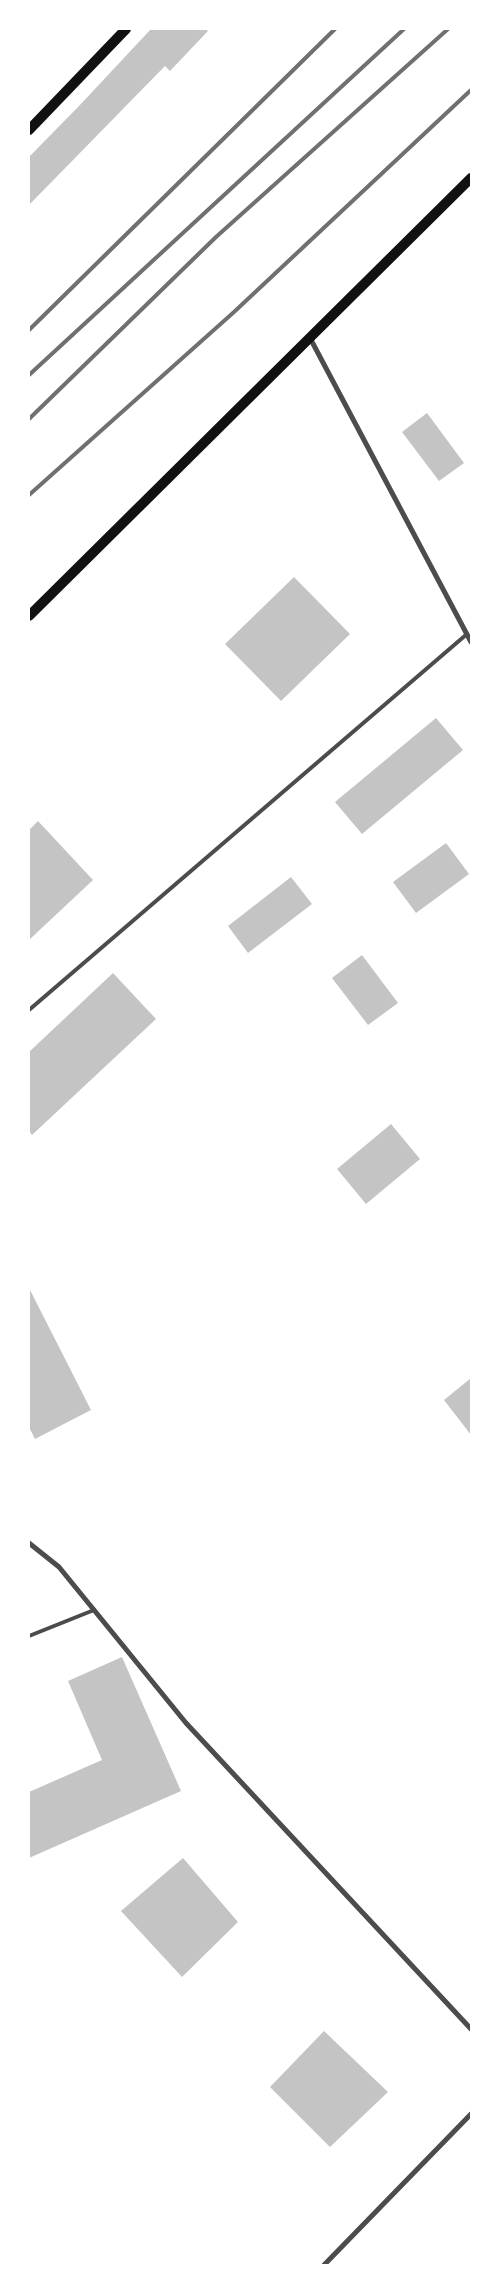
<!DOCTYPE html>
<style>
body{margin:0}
#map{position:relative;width:500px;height:2294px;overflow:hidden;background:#fff;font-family:Manrope,sans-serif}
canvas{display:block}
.frame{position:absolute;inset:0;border:30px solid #fff;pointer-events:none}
</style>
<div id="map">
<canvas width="500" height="2294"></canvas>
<div class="frame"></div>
</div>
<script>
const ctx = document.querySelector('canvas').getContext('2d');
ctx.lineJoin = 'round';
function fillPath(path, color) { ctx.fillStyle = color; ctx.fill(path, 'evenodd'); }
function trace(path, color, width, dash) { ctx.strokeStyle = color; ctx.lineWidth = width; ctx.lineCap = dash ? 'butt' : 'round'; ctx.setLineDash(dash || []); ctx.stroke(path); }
fillPath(new Path2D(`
 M 151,29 L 205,29 L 208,31 L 170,71 L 165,66 L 29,205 L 29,157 L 79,106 Z
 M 427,413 L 464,463 L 439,481 L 402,432 Z
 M 294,577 L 350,634 L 281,701 L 225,644 Z
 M 436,718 L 463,750 L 362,834 L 335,802 Z
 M 38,821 L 93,880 L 29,940 L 29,830 Z
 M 446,843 L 469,874 L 416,913 L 393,882 Z
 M 291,877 L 312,904 L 248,953 L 228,926 Z
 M 362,955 L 398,1003 L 368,1025 L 332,978 Z
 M 113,973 L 156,1019 L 32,1135 L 29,1131 L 29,1052 Z
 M 391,1124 L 420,1159 L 366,1204 L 337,1169 Z
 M 29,1288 L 91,1410 L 35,1439 L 29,1427 Z
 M 471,1378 L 471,1435 L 444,1400 Z
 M 122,1657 L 181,1791 L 29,1858 L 29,1792 L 102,1760 L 68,1681 Z
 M 183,1858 L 238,1922 L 182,1977 L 121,1911 Z
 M 324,2031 L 388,2092 L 330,2147 L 270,2087 Z`), '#c4c4c4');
trace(new Path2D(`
 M 29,1010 L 467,634
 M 29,1636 L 94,1610`), '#4c4c4c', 4);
trace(new Path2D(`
 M 310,338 L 471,642
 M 29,1543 L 59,1567 L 186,1723 L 471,2029
 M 324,2265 L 471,2114`), '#4c4c4c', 5);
trace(new Path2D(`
 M 29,130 L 126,29
 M 29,616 L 471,178`), '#111', 10);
trace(new Path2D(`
 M 29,330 L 335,29
 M 29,375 L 404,29
 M 29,419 L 216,237 L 448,29
 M 29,495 L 234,312 L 471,90`), '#707070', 4);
</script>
